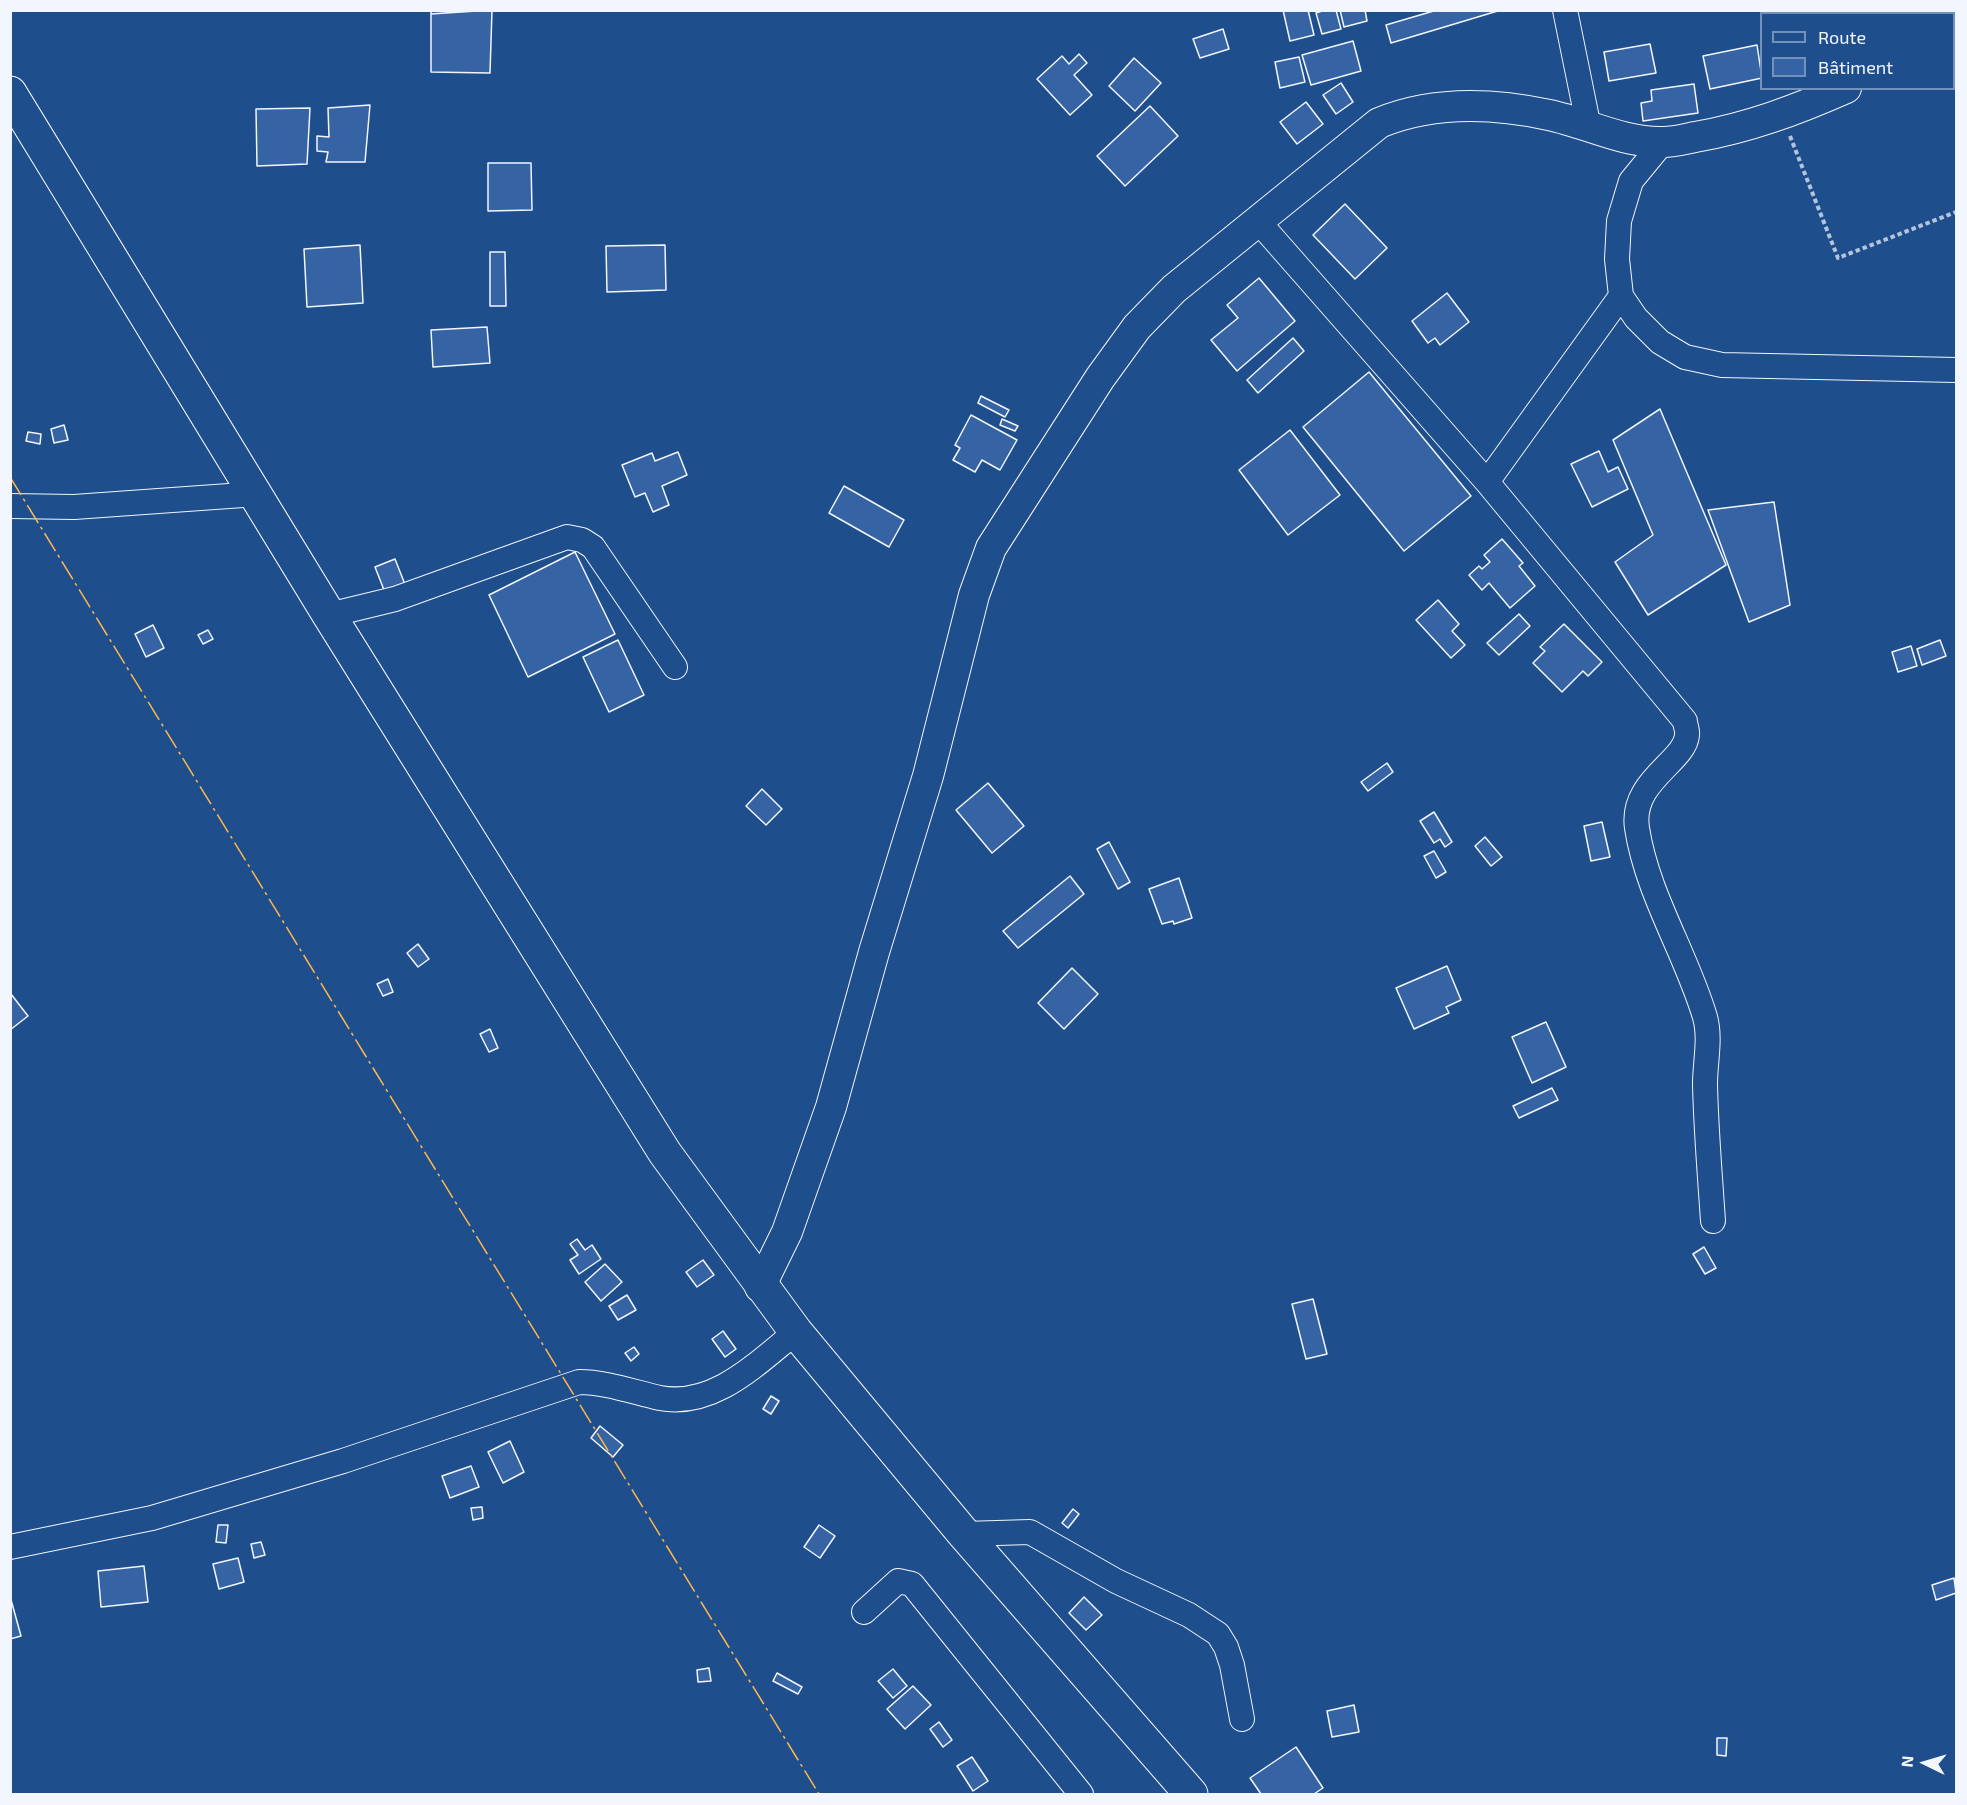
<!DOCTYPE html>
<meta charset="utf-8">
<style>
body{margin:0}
#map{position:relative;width:1967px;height:1805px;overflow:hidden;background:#1f4e8c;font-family:"Exo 2",sans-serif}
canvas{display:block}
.frame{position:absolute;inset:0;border:12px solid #f2f6ff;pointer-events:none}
.legend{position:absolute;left:1760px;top:12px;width:195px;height:78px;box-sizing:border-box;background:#1f4e8c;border:2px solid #7391ba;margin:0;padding:8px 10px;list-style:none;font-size:18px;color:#f2f6ff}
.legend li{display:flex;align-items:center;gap:12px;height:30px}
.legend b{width:30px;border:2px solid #7391ba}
.north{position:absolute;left:1895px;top:1733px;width:60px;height:60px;-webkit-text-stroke:4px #1f4e8c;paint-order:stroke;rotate:275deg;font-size:16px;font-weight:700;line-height:24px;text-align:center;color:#f2f6ff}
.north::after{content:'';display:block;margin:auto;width:21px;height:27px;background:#f2f6ff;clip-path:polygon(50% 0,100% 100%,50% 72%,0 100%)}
</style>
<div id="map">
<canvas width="1967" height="1805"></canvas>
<div class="frame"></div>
<ul class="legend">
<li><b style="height:8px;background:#1f4e8c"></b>Route</li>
<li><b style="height:16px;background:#3563a3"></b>Bâtiment</li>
</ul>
<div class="north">N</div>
</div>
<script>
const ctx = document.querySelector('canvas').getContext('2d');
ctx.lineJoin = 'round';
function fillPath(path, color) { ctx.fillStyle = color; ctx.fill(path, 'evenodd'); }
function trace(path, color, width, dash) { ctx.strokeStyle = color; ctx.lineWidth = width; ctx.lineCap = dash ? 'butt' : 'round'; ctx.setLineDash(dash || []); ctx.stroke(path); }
const building = new Path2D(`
 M 431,10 L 484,10 L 431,14 Z
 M 492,10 L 490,73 L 431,72 L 431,14 Z
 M 1283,10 L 1308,10 L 1314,35 L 1290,41 Z
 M 1325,10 L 1336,10 L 1341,29 L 1322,34 L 1316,13 Z
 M 1340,10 L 1365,10 L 1367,21 L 1344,27 Z
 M 1437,10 L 1501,10 L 1391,43 L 1386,25 Z
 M 1223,29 L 1229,49 L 1200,58 L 1193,39 Z
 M 1353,41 L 1361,71 L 1311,85 L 1302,55 Z
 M 1650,44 L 1656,73 L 1609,81 L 1604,52 Z
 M 1757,45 L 1762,78 L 1710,89 L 1703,56 Z
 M 1079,54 L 1087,63 L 1074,75 L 1092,95 L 1070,115 L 1037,79 L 1062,56 L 1069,64 Z
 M 1299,57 L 1305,82 L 1280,88 L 1275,62 Z
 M 1134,58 L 1161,83 L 1135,111 L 1109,86 Z
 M 1341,83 L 1353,102 L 1336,114 L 1323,95 Z
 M 1694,84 L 1698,113 L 1643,121 L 1641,103 L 1652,101 L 1651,90 Z
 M 1306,102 L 1323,124 L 1297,144 L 1280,122 Z
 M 370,105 L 365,162 L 326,162 L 328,152 L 317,151 L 317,136 L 329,137 L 328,108 Z
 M 1150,106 L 1178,136 L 1125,186 L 1097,156 Z
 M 310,108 L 307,164 L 257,166 L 256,109 Z
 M 488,163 L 531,163 L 532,210 L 488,211 Z
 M 1345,204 L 1387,248 L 1355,279 L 1313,235 Z
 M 360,245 L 363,303 L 307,307 L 304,249 Z
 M 665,245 L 666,290 L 607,292 L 606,246 Z
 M 490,252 L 505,252 L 506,306 L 490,306 Z
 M 1259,278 L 1295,321 L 1237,371 L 1211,340 L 1238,318 L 1227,305 Z
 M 1447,293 L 1469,322 L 1440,345 L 1435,338 L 1428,343 L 1412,321 Z
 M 487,327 L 490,363 L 433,367 L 431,330 Z
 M 1293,338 L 1304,351 L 1258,393 L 1247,380 Z
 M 1369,372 L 1471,496 L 1404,551 L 1303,427 Z
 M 981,396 L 1009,410 L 1005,417 L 978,403 Z
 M 1660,409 L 1726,565 L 1648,615 L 1615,562 L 1653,535 L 1613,440 Z
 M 971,415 L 1017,440 L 1000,470 L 982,460 L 975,472 L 953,460 L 960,448 L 955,445 Z
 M 1002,419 L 1018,426 L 1015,431 L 1000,425 Z
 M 64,425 L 68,440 L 54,443 L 51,429 Z
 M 1290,430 L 1340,495 L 1288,535 L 1239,470 Z
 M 28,432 L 41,434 L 40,444 L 26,441 Z
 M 1599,451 L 1608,472 L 1618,467 L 1628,489 L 1592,507 L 1571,464 Z
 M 678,452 L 687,475 L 662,486 L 669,505 L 653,512 L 645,493 L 635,497 L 622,465 L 652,453 L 655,461 Z
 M 844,486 L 904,520 L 889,547 L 829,513 Z
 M 1774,502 L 1790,605 L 1749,622 L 1708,510 Z
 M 1502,539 L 1523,563 L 1519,566 L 1535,586 L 1510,608 L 1489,583 L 1482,590 L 1469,575 L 1479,566 L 1482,569 L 1490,562 L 1484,555 Z
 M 575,552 L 615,634 L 528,677 L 489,595 Z
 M 395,559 L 406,587 L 386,595 L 375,567 Z
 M 1438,600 L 1459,624 L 1452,631 L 1465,645 L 1451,658 L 1416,620 Z
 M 1519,614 L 1530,626 L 1499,655 L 1487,643 Z
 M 1564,624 L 1602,662 L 1588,676 L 1583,671 L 1562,692 L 1533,663 L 1545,651 L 1540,647 Z
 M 153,625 L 164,648 L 146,657 L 135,634 Z
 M 208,630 L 213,639 L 203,644 L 198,635 Z
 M 618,640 L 644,695 L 609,712 L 583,657 Z
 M 1940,640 L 1946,656 L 1922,665 L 1917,649 Z
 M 1911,646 L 1917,666 L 1898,672 L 1892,652 Z
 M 1387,763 L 1393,772 L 1368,791 L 1361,782 Z
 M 988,783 L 1024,826 L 992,853 L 956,810 Z
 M 762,789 L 782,809 L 766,825 L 746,806 Z
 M 1434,812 L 1452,842 L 1445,847 L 1440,839 L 1434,843 L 1420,821 Z
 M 1602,822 L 1610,857 L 1591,861 L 1584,826 Z
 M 1485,837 L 1502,857 L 1491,866 L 1475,846 Z
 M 1109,842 L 1130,882 L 1118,889 L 1097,849 Z
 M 1434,851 L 1446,872 L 1436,878 L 1424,856 Z
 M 1070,876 L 1084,894 L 1018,948 L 1003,931 Z
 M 1179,878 L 1192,918 L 1174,924 L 1173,921 L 1162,924 L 1149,889 Z
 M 418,944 L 429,959 L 418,967 L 407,953 Z
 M 1447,966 L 1461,1000 L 1446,1007 L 1449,1013 L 1414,1029 L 1396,988 Z
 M 1072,968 L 1098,994 L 1064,1029 L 1038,1003 Z
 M 388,979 L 393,992 L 383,996 L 377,984 Z
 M 11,994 L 28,1016 L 10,1030 L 10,995 Z
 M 1546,1022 L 1566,1067 L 1532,1083 L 1512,1037 Z
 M 490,1029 L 498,1048 L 489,1052 L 480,1034 Z
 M 1552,1088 L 1558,1100 L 1519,1118 L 1513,1106 Z
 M 577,1239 L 585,1250 L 592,1245 L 601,1259 L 579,1274 L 570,1260 L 578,1255 L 570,1244 Z
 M 1704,1247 L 1716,1268 L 1705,1274 L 1693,1254 Z
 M 703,1260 L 714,1275 L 697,1287 L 686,1272 Z
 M 605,1264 L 622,1282 L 601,1301 L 585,1282 Z
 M 627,1295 L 636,1310 L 618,1320 L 609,1306 Z
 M 1313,1299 L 1327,1354 L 1306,1359 L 1292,1304 Z
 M 723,1331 L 736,1349 L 725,1357 L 712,1339 Z
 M 634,1347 L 639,1354 L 631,1361 L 625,1353 Z
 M 771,1396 L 779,1401 L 771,1414 L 763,1409 Z
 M 600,1426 L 623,1445 L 613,1457 L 591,1438 Z
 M 510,1441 L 524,1472 L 503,1483 L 488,1452 Z
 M 471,1466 L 479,1487 L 450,1498 L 442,1476 Z
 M 482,1507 L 483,1518 L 473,1520 L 471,1508 Z
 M 1073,1509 L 1079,1514 L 1068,1528 L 1062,1523 Z
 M 218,1525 L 228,1525 L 226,1543 L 216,1542 Z
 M 819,1525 L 835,1536 L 820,1558 L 804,1547 Z
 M 261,1542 L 265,1555 L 254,1558 L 251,1544 Z
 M 238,1558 L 244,1582 L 219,1589 L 213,1564 Z
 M 144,1566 L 148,1602 L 101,1607 L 98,1571 Z
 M 1954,1578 L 1956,1593 L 1936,1600 L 1932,1585 Z
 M 10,1596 L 21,1636 L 10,1639 Z
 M 1084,1597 L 1102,1615 L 1086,1630 L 1069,1613 Z
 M 709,1668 L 711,1681 L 698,1682 L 697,1670 Z
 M 893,1669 L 907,1686 L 893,1698 L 878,1681 Z
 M 777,1673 L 802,1687 L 798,1694 L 773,1681 Z
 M 913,1686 L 931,1705 L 905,1729 L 887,1709 Z
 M 1354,1705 L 1359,1732 L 1332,1737 L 1327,1711 Z
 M 939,1722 L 952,1740 L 943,1747 L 930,1729 Z
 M 1717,1738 L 1727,1738 L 1726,1756 L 1717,1755 Z
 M 1296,1747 L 1323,1788 L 1314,1794 L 1261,1794 L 1250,1778 Z
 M 972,1757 L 988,1781 L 973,1791 L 957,1766 Z`);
fillPath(building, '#3563a3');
trace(building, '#f2f6ff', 1.5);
const minor = new Path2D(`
 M 1565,10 L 1589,128
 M 1663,142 L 1631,181 L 1619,221 L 1617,259 L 1621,296 L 1636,318 L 1660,342 L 1685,357 L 1722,365 L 1956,370
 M 1257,220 L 1487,482 L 1685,721 C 1685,725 1688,731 1687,735 C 1685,762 1630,781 1637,828 C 1647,894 1686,953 1705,1017 C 1711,1039 1705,1062 1705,1084 C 1706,1130 1710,1176 1713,1221
 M 1487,482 L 1621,296
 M 10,506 L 74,507 L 257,494
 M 329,615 L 395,599 L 567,537 L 582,540 L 593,547 L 675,667
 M 964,1534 L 1030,1532 L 1116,1581 L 1189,1615 L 1218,1634 L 1226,1647 L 1232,1665 L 1242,1719
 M 10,1547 L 152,1518 L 343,1461 L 579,1382 C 606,1382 633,1392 660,1398 C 714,1408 757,1363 796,1332
 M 864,1612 L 898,1581 L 912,1584 L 1081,1794`);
const major = new Path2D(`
 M 1923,14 L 1925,10
 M 760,1287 L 787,1232 L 831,1107 L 874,952 L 928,776 L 974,595 L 991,548 L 1100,378 L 1137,327 L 1174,289 L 1379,123 C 1432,101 1493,103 1549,115 C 1587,123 1623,143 1663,142 C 1674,142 1685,139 1695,137 C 1748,128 1796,110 1846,88`);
const highway = new Path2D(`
 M 10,93 L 329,615 L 665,1153 L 796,1332 L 964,1534 L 1191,1794`);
trace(minor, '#f2f6ff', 26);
trace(major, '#f2f6ff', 32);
trace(highway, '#f2f6ff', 35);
trace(new Path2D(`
 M 1954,29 L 1956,28
 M 1790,136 L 1838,258 L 1956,212`), '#b3c4dc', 4, [4.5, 3]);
trace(minor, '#1f4e8c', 24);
trace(major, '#1f4e8c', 30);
trace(highway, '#1f4e8c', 33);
trace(new Path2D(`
 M 10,477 L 819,1794`), '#ffb74d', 1.5, [21, 4.5, 3, 4.5]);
</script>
